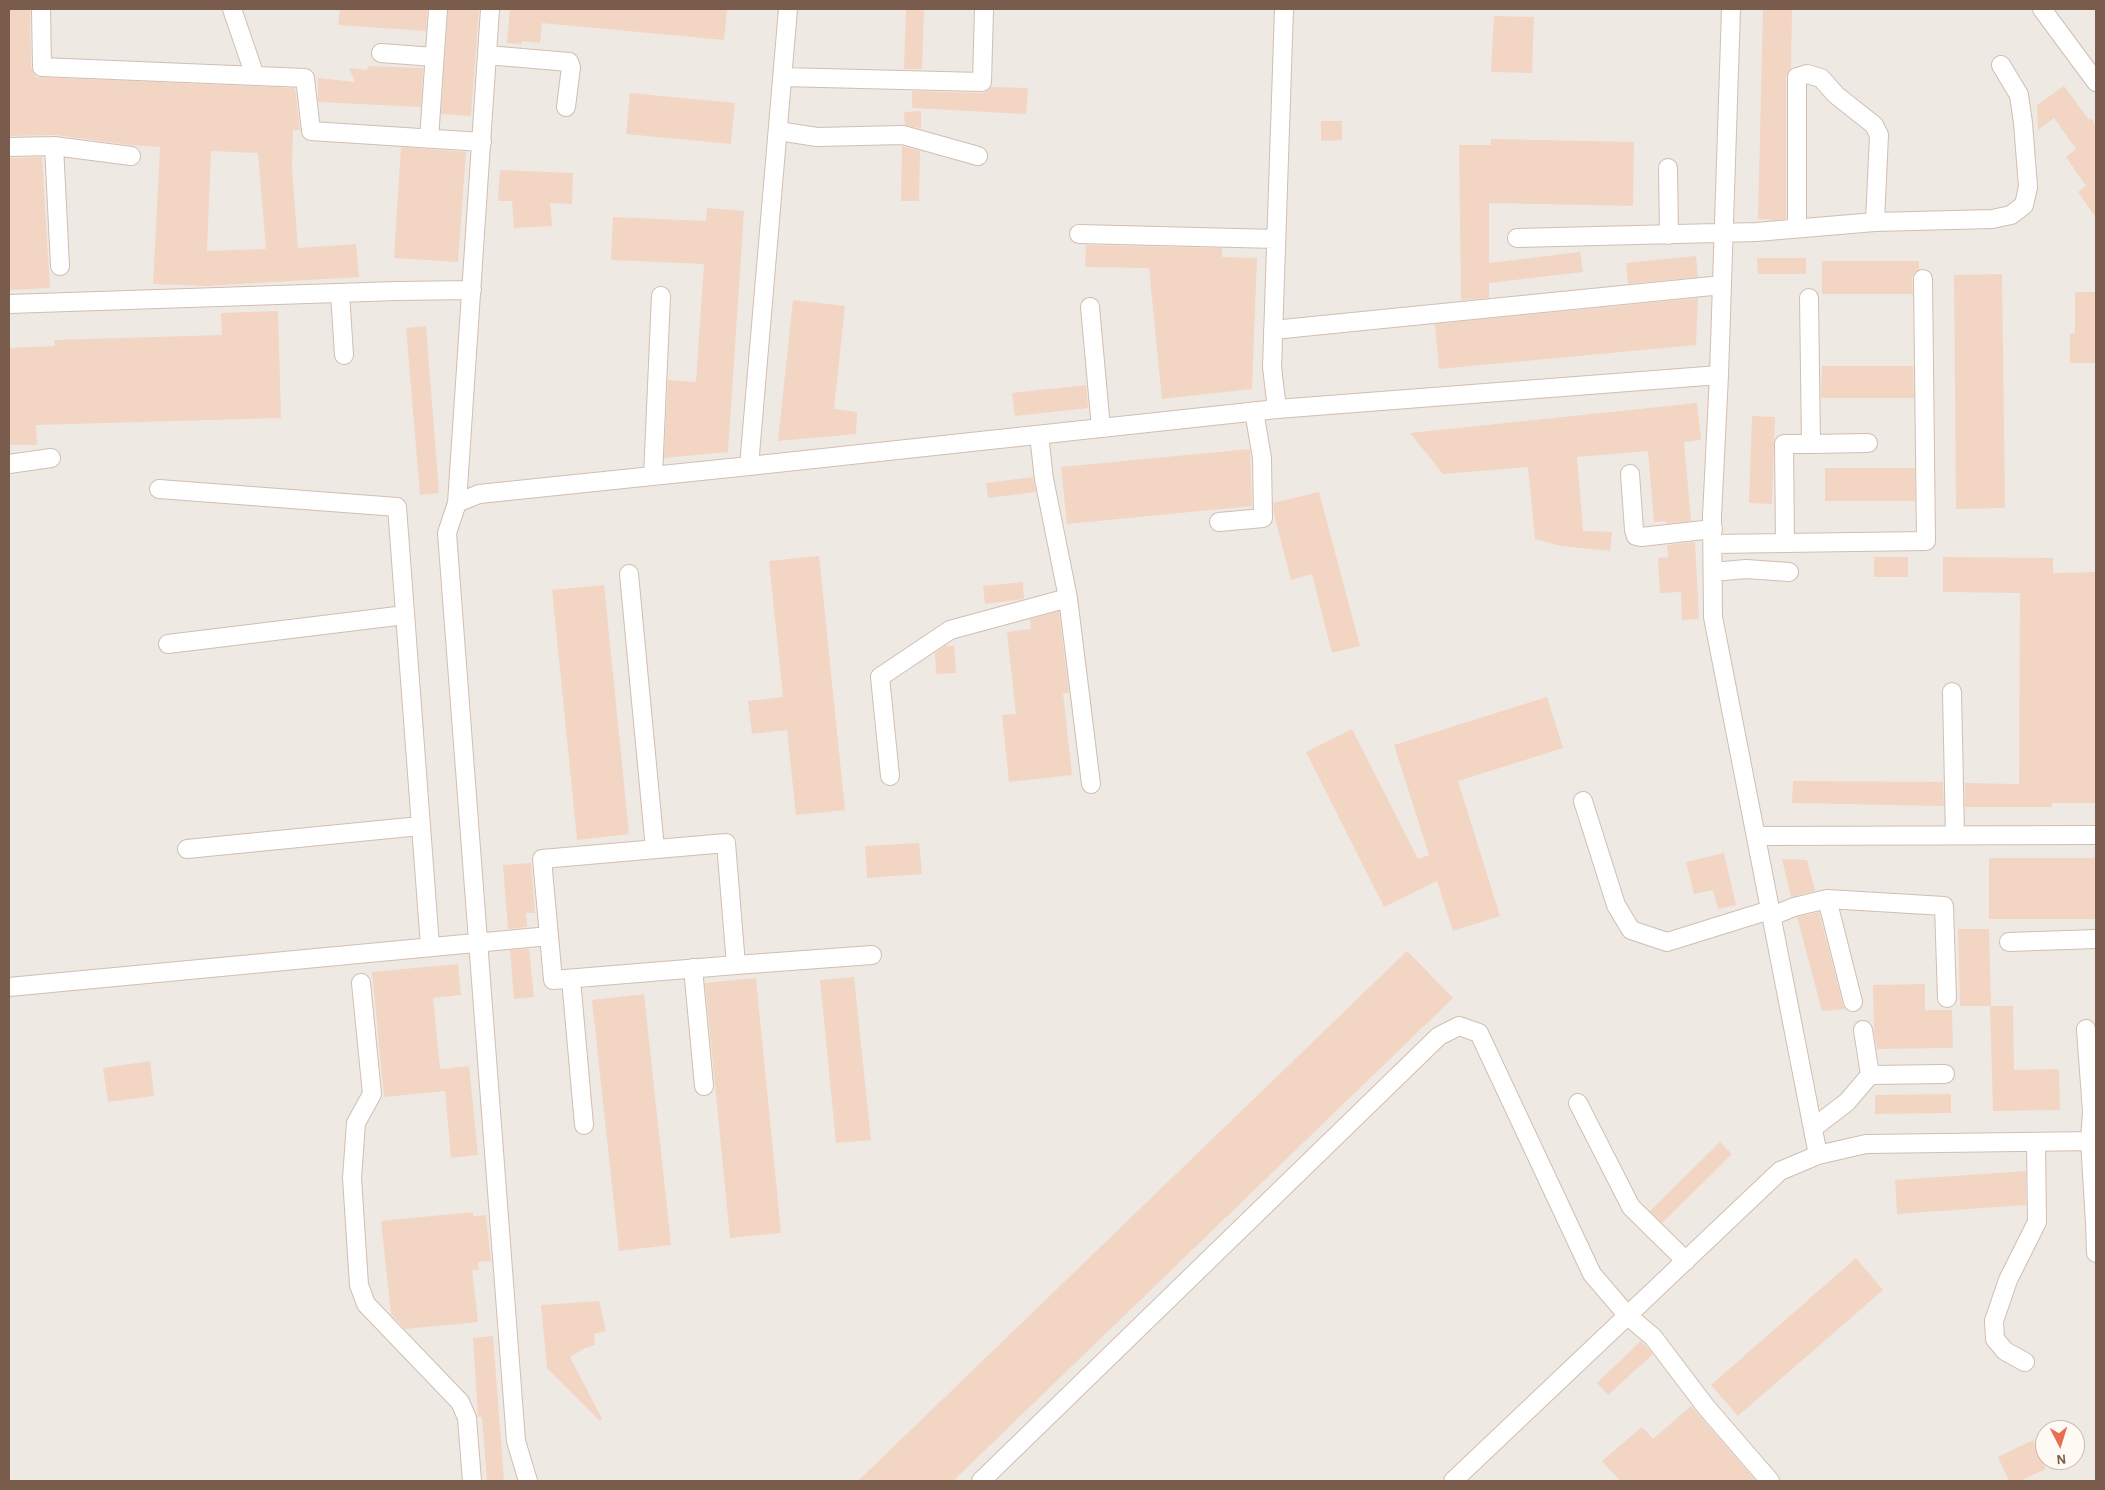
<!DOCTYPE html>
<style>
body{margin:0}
#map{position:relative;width:2105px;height:1490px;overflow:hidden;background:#fdf6ec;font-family:"Alegreya Sans",sans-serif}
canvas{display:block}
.frame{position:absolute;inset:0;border:10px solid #7a5c4d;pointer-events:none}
.north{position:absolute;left:2035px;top:1420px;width:50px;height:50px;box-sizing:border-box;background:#fffaf3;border:1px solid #cabbb1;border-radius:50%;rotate:175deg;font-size:14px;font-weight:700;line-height:20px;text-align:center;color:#7a5c4d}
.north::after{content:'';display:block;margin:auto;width:18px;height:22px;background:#e76f51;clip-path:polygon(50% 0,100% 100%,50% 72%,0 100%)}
</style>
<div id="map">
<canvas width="2105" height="1490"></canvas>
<div class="frame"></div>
<div class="north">N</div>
</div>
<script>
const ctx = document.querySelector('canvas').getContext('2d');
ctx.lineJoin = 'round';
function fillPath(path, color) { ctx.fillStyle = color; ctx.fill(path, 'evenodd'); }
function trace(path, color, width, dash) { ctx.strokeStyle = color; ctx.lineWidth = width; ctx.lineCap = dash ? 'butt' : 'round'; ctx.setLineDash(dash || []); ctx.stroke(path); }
fillPath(new Path2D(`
 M 9,9 L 2096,9 L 2096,1481 L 9,1481 ZM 2045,1430 L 2075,1430 L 2075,1460 L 2045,1460 Z`), '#efe9e4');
fillPath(new Path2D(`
 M 9,9 L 30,9 L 31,67 L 36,77 L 295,88 L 300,130 L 293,130 L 292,168 L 298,248 L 356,244 L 359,277 L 205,286 L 153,284 L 160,147 L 130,145 L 55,135 L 9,136 ZM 211,151 L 258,153 L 266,249 L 207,251 Z
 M 340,9 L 427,9 L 426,31 L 338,25 Z
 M 448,9 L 479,9 L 471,116 L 441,114 Z
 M 510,9 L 727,9 L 724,40 L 542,23 L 540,43 L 522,41 L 522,44 L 507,43 Z
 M 906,9 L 924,9 L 922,69 L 904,69 Z
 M 1763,9 L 1792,9 L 1791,69 L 1786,77 L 1786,219 L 1774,220 L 1758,219 Z
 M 1494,16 L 1534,17 L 1532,73 L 1491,72 Z
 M 368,66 L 423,68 L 421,107 L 318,102 L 318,78 L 355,82 L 349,68 L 367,70 Z
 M 2064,86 L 2089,120 L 2091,118 L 2096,126 L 2096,218 L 2078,192 L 2086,186 L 2066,157 L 2076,149 L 2054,118 L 2038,130 L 2037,105 Z
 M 991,87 L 1028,88 L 1026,114 L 912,108 L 912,91 L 982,93 L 987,91 Z
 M 630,93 L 735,103 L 731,144 L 626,134 Z
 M 921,111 L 921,129 L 905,125 L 904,112 Z
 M 1321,121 L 1342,121 L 1342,140 L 1321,141 Z
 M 1491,139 L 1634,142 L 1633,206 L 1489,203 L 1489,263 L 1580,252 L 1583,272 L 1489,283 L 1489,298 L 1461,300 L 1459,145 L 1491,145 Z
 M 902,146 L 920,151 L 919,201 L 901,201 Z
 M 401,147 L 466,152 L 458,262 L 394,258 Z
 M 42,157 L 50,288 L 9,290 L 9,158 Z
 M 500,170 L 573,173 L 572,204 L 550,203 L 552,226 L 514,228 L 512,201 L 498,201 Z
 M 707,208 L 744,211 L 728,452 L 664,458 L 668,380 L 696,382 L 704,264 L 611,260 L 613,217 L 706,221 Z
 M 1086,245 L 1222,248 L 1222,257 L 1257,258 L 1252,389 L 1162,399 L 1149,268 L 1085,267 Z
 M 1696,256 L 1698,277 L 1628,284 L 1626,263 Z
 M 1757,258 L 1806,258 L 1806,274 L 1758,274 Z
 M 1822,261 L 1919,261 L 1919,270 L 1914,273 L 1912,279 L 1913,294 L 1822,294 Z
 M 2002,274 L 2005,508 L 1956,509 L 1954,275 Z
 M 2075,292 L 2096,292 L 2096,363 L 2070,363 L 2070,334 L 2075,333 Z
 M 1698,298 L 1696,345 L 1439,369 L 1435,324 Z
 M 793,300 L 845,306 L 834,409 L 857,412 L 856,434 L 778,441 Z
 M 278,311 L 281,418 L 36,425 L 37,445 L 9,445 L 9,348 L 55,346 L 54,340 L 222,335 L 221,313 Z
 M 426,326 L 439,493 L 420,495 L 406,328 Z
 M 1822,366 L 1913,366 L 1914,398 L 1821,398 Z
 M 1086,385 L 1088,408 L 1015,416 L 1012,393 Z
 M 1697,403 L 1701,440 L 1684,442 L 1691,521 L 1666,524 L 1666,521 L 1654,522 L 1648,451 L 1577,457 L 1583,531 L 1612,532 L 1610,551 L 1561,546 L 1535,539 L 1528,467 L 1443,474 L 1410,433 Z
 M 1752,416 L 1775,417 L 1772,504 L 1749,503 Z
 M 1250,449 L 1252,506 L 1067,524 L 1061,467 Z
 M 1825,468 L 1915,468 L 1915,501 L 1825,501 Z
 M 1033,477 L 1036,492 L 988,498 L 986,483 Z
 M 1319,492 L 1360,646 L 1332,653 L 1312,574 L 1291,580 L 1274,514 L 1273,503 Z
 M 1695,542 L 1699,619 L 1682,620 L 1681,592 L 1660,593 L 1658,558 L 1668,557 L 1667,545 Z
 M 819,556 L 845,810 L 796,815 L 787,730 L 752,734 L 748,701 L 783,697 L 769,561 Z
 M 1874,557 L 1908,557 L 1908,577 L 1874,577 Z
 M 1943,557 L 2053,558 L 2053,573 L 2096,572 L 2096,803 L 2052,803 L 2052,807 L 1965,807 L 1965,783 L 2019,784 L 2020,593 L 1943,592 Z
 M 1023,582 L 1024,599 L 985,604 L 983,586 Z
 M 604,585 L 629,834 L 577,840 L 552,590 Z
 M 1059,611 L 1069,693 L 1063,693 L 1072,775 L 1009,782 L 1002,715 L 1016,714 L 1007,632 L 1031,629 L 1030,619 Z
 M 945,646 L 954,646 L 956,673 L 936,674 L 935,653 Z
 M 1547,697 L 1563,748 L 1458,781 L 1500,916 L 1453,931 L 1437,881 L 1384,907 L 1306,752 L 1352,729 L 1418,859 L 1429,855 L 1394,745 Z
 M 1793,781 L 1943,782 L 1944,806 L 1792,803 Z
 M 919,843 L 922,874 L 867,878 L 865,846 Z
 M 1724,853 L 1736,905 L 1718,909 L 1713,890 L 1694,894 L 1686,862 Z
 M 1989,858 L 2096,858 L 2096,919 L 1989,919 Z
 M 1782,859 L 1807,860 L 1815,891 L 1791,897 Z
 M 531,863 L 535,913 L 526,913 L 527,927 L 508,929 L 503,865 Z
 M 1819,912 L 1843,1005 L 1845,1009 L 1822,1011 L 1797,917 Z
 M 1958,929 L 1989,929 L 1991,1006 L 1960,1006 Z
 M 529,949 L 534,997 L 514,999 L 510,950 Z
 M 1407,951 L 1453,998 L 953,1481 L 858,1481 Z
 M 458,964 L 461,995 L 433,998 L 440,1069 L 469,1066 L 478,1155 L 451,1158 L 445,1091 L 384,1097 L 372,972 Z
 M 854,977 L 871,1140 L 836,1143 L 820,980 Z
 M 756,978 L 781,1233 L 730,1238 L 705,983 Z
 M 1925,984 L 1925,1010 L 1952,1010 L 1953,1048 L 1877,1049 L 1874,1032 L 1873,985 Z
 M 644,994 L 671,1245 L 619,1251 L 592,1000 Z
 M 1990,1006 L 2013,1006 L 2014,1070 L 2059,1069 L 2060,1110 L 1993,1111 Z
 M 150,1061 L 154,1096 L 108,1102 L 103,1068 Z
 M 1951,1094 L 1951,1113 L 1875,1114 L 1875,1095 Z
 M 1720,1142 L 1732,1154 L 1662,1223 L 1650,1211 Z
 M 2026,1171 L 2026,1205 L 1897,1214 L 1895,1180 Z
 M 473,1212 L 473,1216 L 486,1215 L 491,1261 L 478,1262 L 479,1270 L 472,1270 L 478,1322 L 405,1329 L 391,1314 L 381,1221 Z
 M 1856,1258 L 1883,1290 L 1738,1416 L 1711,1385 Z
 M 599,1301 L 606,1331 L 594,1334 L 595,1345 L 585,1348 L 570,1357 L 602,1419 L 600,1421 L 547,1368 L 541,1305 Z
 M 493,1336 L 499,1415 L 504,1481 L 487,1481 L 482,1417 L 478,1417 L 473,1338 Z
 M 1641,1341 L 1653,1354 L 1608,1395 L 1597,1383 Z
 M 1691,1406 L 1756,1481 L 1620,1481 L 1602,1461 L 1642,1427 L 1653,1439 Z
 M 2033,1440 L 2046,1469 L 2020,1481 L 2009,1481 L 1998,1457 Z`), '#f3d5c3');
const minor = new Path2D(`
 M 41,9 L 42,67 L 305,78 L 311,131 L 482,142
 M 232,9 L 255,76
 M 1731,9 L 1719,375 L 1712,516 L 1713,617 L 1818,1155
 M 2042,9 L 2096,82
 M 381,53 L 434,57
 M 487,55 L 569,62 L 571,67 L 566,107
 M 782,77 L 982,82 L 984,9
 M 778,131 L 817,137 L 903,135 L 978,156
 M 429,139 L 438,9
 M 54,146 L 60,266
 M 9,147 L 54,146 L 131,156
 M 1668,168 L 1669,235
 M 1797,228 L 1797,77 L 1807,74 L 1821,78 L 1836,95 L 1874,125 L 1879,135 L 1875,222
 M 1079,234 L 1276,239
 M 1517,238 L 1756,232 L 1875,222 L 1992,219 L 2011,215 L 2024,205 L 2028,187 L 2023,123 L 2019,95 L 2001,65
 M 340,293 L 344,355
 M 9,304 L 397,291 L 472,290
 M 1090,307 L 1101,428
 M 1273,330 L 1722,285
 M 1277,409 L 1272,367 L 1284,9
 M 1811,444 L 1868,443
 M 9,464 L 51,458
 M 749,466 L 788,9
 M 1630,474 L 1634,530 L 1636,536 L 1641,537 L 1713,529
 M 653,476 L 661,296
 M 159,489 L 397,507 L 430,946
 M 457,503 L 490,9
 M 1219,522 L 1263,518 L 1262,458 L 1254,411
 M 1785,543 L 1926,541 L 1923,279
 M 1713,544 L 1785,543 L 1784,444 L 1811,444 L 1809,298
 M 1713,572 L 1746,569 L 1789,572
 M 629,574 L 655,849
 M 1068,598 L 1091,784
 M 168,644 L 405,615
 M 1952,692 L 1955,835
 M 890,776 L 880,677 L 950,630 L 1068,598 L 1044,479 L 1039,435
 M 1583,801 L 1616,905 L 1631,930 L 1667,942 L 1770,910
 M 1756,836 L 2096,835
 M 726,843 L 736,965 L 553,980 L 542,859 Z
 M 187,849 L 420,826
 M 1827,899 L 1853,1002
 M 1772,916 L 1794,907 L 1827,899 L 1944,906 L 1947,998
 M 2009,942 L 2096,939
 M 736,965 L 872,955
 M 693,968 L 704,1086
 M 571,979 L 584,1125
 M 361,983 L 372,1094 L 356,1123 L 352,1178 L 359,1285 L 366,1304 L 460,1402 L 467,1418 L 472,1481
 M 9,987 L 549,936
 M 2086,1029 L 2092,1112 L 2090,1141 L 2095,1223 L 2096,1223
 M 1863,1030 L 1870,1075
 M 1578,1103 L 1631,1207 L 1686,1261
 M 1813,1128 L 1847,1102 L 1870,1075 L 1945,1074
 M 2095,1223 L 2096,1253
 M 2025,1362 L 2005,1351 L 1995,1339 L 1994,1321 L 2008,1280 L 2037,1222 L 2036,1142
 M 528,1481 L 516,1441 L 447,533 L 457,503 L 479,494 L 749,466 L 1277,409 L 1719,375
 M 981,1481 L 1439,1036 L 1459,1026 L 1479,1033 L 1592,1274 L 1628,1316 L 1653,1337 L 1706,1407 L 1770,1481
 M 1453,1481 L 1780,1171 L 1818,1155 L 1866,1144 L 2096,1141`);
trace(minor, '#d1beb0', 20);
trace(minor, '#fff', 18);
</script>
